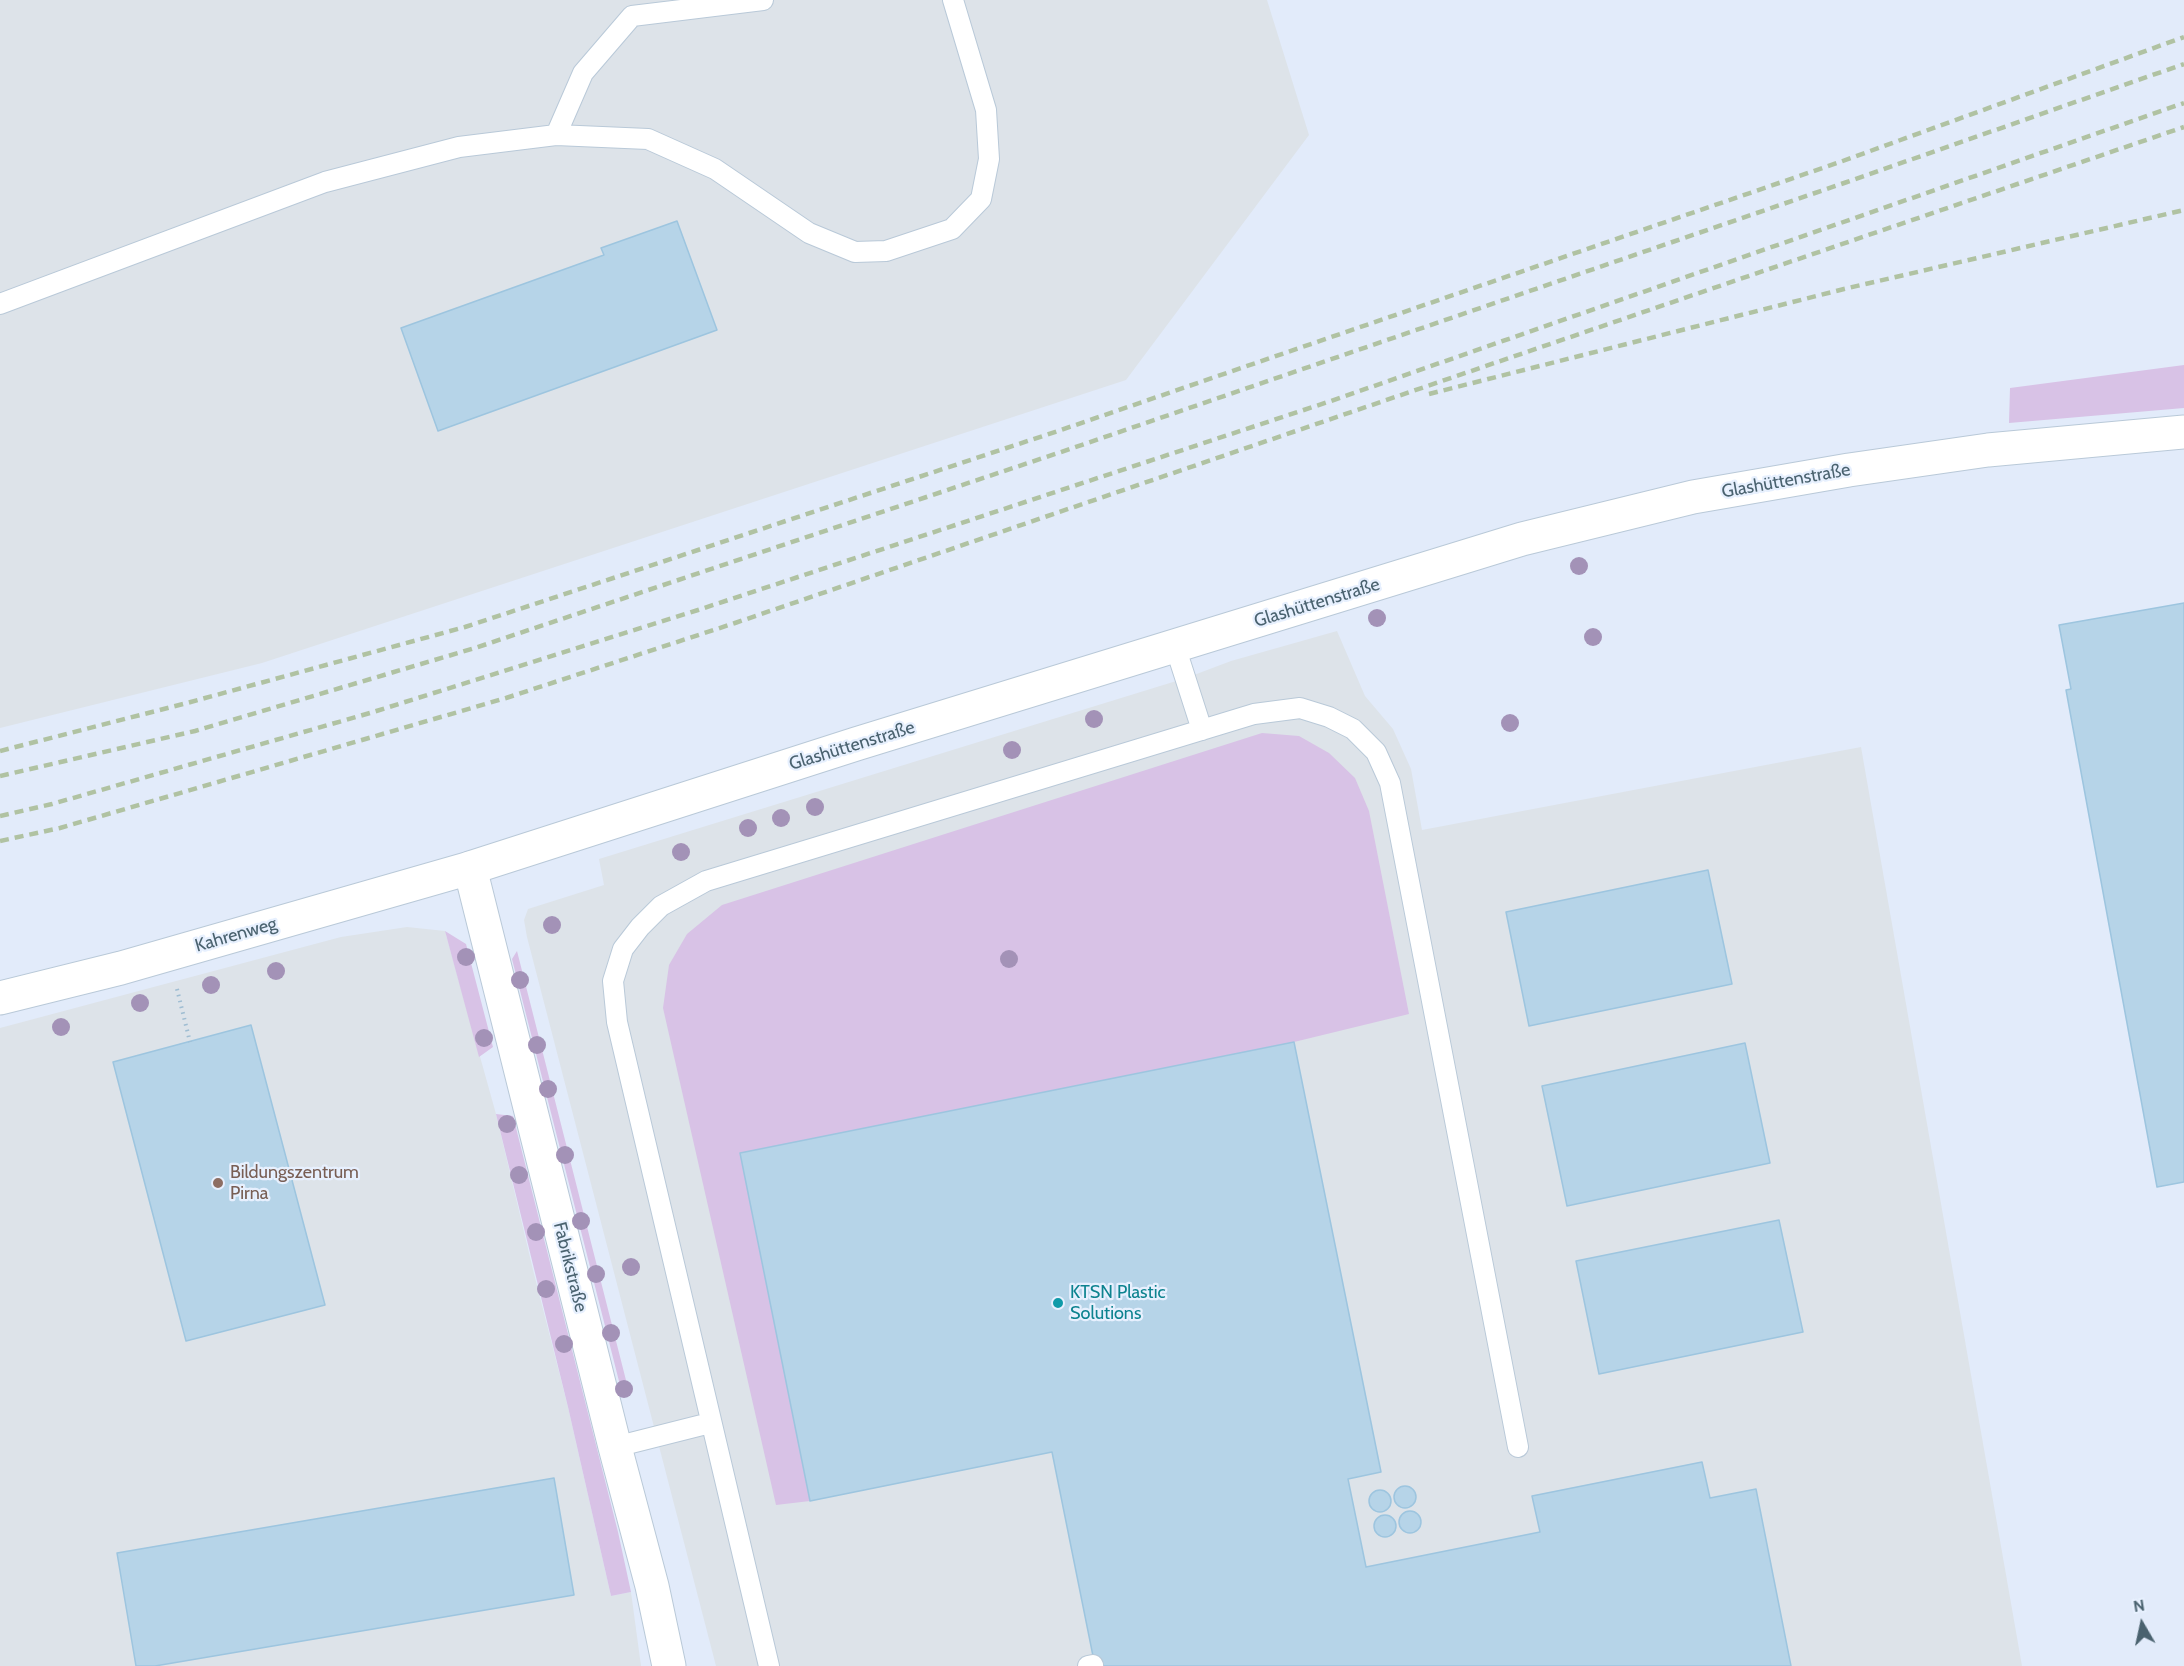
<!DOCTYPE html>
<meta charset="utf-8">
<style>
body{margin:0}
#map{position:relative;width:2184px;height:1666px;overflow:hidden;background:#e2ebfa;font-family:Cabin,sans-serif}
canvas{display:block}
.north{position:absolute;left:2112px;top:1594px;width:60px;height:60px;-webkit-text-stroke:4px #e7f0fe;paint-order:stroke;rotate:351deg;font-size:16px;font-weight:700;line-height:24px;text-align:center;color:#4a626f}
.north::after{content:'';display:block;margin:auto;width:21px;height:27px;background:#4a626f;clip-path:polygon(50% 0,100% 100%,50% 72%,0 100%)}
</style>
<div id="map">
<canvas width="2184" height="1666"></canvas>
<div class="north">N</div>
</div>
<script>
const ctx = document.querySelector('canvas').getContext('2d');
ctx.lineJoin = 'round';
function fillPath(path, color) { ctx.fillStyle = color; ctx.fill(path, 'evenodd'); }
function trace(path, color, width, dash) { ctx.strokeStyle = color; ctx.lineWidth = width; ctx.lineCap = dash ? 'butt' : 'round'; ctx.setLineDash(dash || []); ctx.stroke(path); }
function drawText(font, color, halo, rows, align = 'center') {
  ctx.font = font + ' Cabin,sans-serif'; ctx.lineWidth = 4.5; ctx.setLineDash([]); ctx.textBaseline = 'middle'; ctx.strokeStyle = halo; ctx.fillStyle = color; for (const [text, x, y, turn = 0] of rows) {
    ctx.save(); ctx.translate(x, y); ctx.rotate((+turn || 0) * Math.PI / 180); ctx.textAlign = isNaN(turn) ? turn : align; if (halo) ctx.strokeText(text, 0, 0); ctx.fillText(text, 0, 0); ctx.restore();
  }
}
fillPath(new Path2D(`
 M 0,0 L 1267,0 L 1309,135 L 1126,380 L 262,663 L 0,728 Z
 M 1337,631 L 1365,696 L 1393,729 L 1411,769 L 1422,830 L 1861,747 L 2022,1666 L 716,1666 L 527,937 L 524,920 L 528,909 L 604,885 L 599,859 L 1186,678 L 1231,661 Z
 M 407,927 L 445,931 L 496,1114 L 533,1270 L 568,1407 L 611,1596 L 631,1592 L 641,1666 L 0,1666 L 0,1028 L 341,937 Z`), '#dde3e9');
fillPath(new Path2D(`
 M 2184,365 L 2184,408 L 2009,423 L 2010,388 Z
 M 1262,733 L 1299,736 L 1329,753 L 1355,778 L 1369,811 L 1409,1014 L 1294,1042 L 741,1153 L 810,1501 L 776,1505 L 663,1008 L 669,965 L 687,934 L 722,905 Z
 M 445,931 L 466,944 L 493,1047 L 479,1057 Z
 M 517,951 L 630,1396 L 623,1397 L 512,959 Z
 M 496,1114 L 513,1116 L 618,1532 L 631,1592 L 611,1596 L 568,1407 Z`), '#d8c2e6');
const building = new Path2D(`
 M 677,221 L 717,330 L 438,431 L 401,328 L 604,255 L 601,248 Z
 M 2184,603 L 2184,1182 L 2157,1187 L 2066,690 L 2071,689 L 2059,625 Z
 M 1708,870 L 1732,984 L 1529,1026 L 1506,912 Z
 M 251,1025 L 325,1305 L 186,1341 L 113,1062 Z
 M 1294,1042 L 1381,1472 L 1348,1479 L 1366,1567 L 1540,1532 L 1532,1496 L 1702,1462 L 1710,1498 L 1756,1489 L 1791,1666 L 1095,1666 L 1052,1452 L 810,1501 L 740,1153 Z
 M 1745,1043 L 1770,1163 L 1567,1206 L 1542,1086 Z
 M 1779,1220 L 1803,1332 L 1599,1374 L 1576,1261 Z
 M 554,1478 L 574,1595 L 155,1666 L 136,1666 L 117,1553 Z
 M1394 1497a11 11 0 1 1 22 0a11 11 0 1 1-22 0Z
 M1369 1501a11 11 0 1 1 22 0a11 11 0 1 1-22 0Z
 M1399 1522a11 11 0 1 1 22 0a11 11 0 1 1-22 0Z
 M1374 1526a11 11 0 1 1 22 0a11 11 0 1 1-22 0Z`);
fillPath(building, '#b6d4e8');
trace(building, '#9dc5df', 1.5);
const service = new Path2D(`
 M 556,135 L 583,73 L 632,16 L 763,0
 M 0,304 L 325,182 L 459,147 L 556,135 L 648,139 L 715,169 L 809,233 L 855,252 L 886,251 L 952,229 L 981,199 L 989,159 L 986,110 L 953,0
 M 1175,646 L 1202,730
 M 615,1447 L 710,1423
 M 769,1666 L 617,1022 L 613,981 L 623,949 L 640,927 L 661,906 L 706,881 L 1254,714 L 1300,708 L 1329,717 L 1353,729 L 1376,752 L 1390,783 L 1518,1447
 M 1088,1666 L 1093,1665`);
const minor = new Path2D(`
 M 470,868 L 615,1447 L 652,1586 L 669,1666`);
const tertiary = new Path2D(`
 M 0,998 L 121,968 L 470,868 L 856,744 L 1522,539 L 1693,497 L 1849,470 L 1988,450 L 2184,432`);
trace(service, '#b9c9d8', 22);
trace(minor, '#b9c9d8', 35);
trace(tertiary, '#b9c9d8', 35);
trace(new Path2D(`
 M 177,989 L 190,1042`), '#9fbdd2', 4, [1.5, 4.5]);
trace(service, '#fff', 20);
trace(minor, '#fff', 33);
trace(tertiary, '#fff', 33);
trace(new Path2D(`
 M 1429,394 L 1844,289 L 2184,210
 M 0,751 L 187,703 L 465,627 L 1061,430 L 1840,162 L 2184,37
 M 0,776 L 195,731 L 475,648 L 1070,449 L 1847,182 L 2184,64
 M 0,816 L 52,804 L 370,713 L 698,610 L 1331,401 L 2184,103
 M 0,841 L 60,828 L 506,698 L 735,623 L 2184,127`), '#b0c2a2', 4.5, [9, 6]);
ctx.fillStyle = '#a392b7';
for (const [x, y] of [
 [1579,566],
 [1377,618],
 [1593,637],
 [1094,719],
 [1510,723],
 [1012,750],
 [815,807],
 [781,818],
 [748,828],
 [681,852],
 [552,925],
 [466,957],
 [1009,959],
 [276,971],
 [520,980],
 [211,985],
 [140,1003],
 [61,1027],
 [484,1038],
 [537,1045],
 [548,1089],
 [507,1124],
 [565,1155],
 [519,1175],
 [581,1221],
 [536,1232],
 [631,1267],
 [596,1274],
 [546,1289],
 [611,1333],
 [564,1344],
 [624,1389]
]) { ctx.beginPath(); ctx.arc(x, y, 9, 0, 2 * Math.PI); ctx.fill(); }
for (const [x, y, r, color] of [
 [218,1183,6,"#8d6e63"],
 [1058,1303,6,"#0f9aa8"]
]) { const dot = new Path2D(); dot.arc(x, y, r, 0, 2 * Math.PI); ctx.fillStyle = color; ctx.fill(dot); trace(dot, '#e7f0fe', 2); }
drawText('18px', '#4a626f', '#e7f0fe', [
 ["Glashüttenstraße",1786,481,-10],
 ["Glashüttenstraße",1317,603,-17],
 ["Glashüttenstraße",852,746,-17],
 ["Kahrenweg",236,935,-16],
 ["Fabrikstraße",570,1267,76]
]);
drawText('18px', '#785e54', '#e7f0fe', [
 ["Bildungszentrum",230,1173],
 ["Pirna",230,1194]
], 'left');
drawText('18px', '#0d838f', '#e7f0fe', [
 ["KTSN Plastic",1070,1293],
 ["Solutions",1070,1314]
], 'left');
</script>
